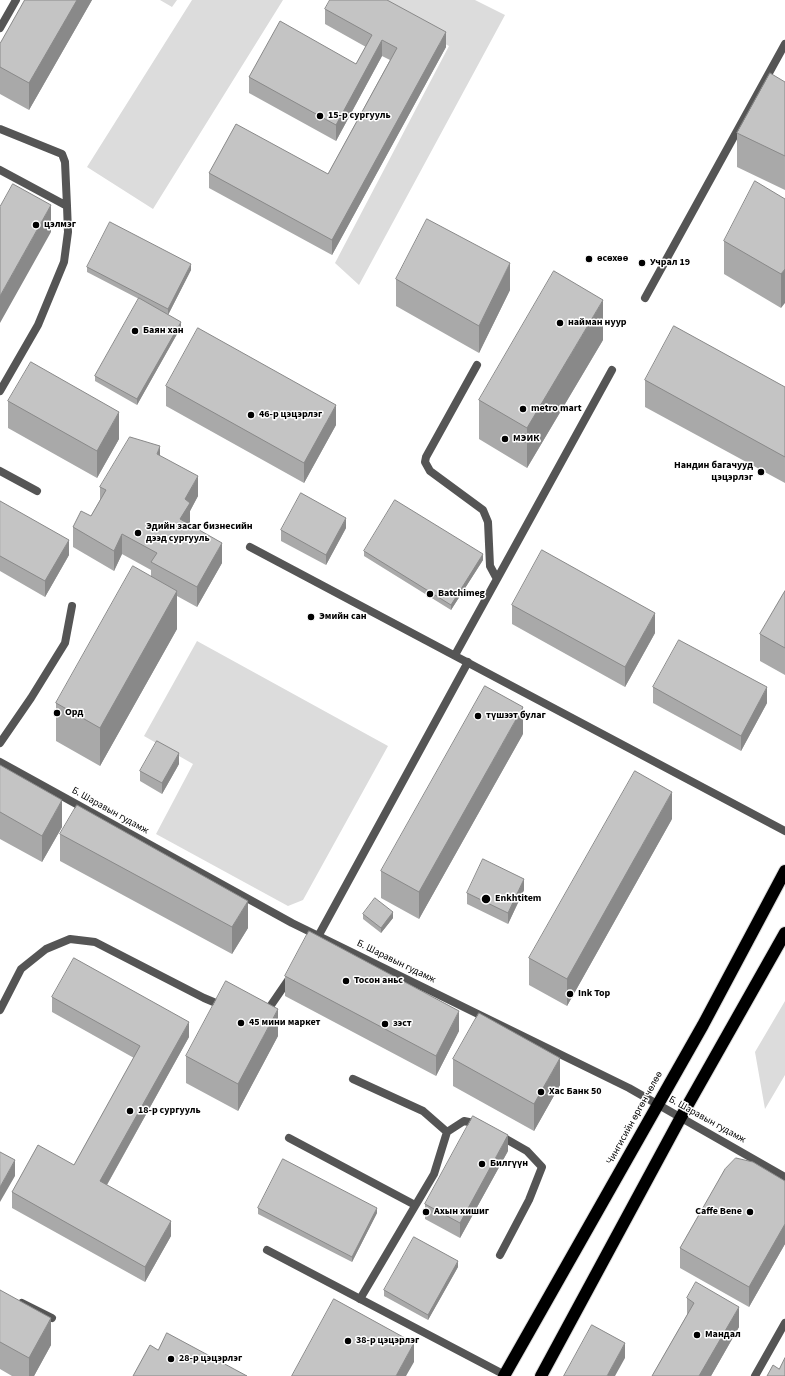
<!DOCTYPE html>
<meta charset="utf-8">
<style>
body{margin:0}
canvas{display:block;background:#fff}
</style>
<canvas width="785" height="1376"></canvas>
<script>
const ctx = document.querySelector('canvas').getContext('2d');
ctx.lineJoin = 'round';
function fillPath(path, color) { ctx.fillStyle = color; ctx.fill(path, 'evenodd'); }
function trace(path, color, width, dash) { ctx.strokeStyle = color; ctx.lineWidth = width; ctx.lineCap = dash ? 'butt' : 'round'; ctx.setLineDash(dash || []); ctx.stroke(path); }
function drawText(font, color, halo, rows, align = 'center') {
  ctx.font = font + ' "Source Sans 3",sans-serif'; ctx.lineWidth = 3; ctx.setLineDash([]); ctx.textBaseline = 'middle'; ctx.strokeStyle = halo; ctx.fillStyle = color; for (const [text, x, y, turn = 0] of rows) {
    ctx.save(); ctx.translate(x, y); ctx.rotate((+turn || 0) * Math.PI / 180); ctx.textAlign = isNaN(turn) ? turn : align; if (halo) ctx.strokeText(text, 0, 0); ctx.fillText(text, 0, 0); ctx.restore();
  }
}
fillPath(new Path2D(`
 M 160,0 L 177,0 L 172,7 Z
 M 192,0 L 283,0 L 153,209 L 87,167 Z
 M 363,0 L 475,0 L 505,15 L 359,285 L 335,263 L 449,46 Z
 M 197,641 L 388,746 L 303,900 L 288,906 L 156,834 L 193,764 L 144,736 Z
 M 785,1001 L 785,1075 L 765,1109 L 755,1052 Z`), '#dcdcdc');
const highway = new Path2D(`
 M 504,1376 L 703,1025 L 785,871
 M 541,1376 L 681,1117 L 785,933`);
trace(highway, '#dbdbdb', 14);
trace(new Path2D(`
 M 645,298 L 785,44
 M 0,471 L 37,491
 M 250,547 L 785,831
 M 497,579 L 612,370
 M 455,655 L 497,579 L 490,566 L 488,522 L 483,510 L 430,471 L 425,462 L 426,457 L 477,365
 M 0,743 L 31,698 L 65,643 L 72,606
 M 315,942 L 468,662
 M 0,1010 L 21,969 L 46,949 L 70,939 L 95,942 L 204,998 L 223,1006
 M 264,1012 L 267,1011 L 291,976
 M 353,1079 L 423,1111 L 447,1132 L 434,1174 L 360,1299
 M 447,1132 L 464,1121 L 479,1124
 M 499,1135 L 527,1151 L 542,1167 L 529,1200 L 500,1255
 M 289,1138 L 415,1205
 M 22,1303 L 52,1318
 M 755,1376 L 785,1323`), '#555', 8);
trace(new Path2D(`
 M 0,28 L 16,0
 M 0,129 L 62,154 L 65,162 L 67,206
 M 0,170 L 67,206 L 68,232 L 64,262 L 38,325 L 0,391
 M 0,762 L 292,923 L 629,1088 L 785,1177
 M 267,1250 L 505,1375`), '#555', 8);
trace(highway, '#000', 12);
fillPath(new Path2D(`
 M 25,0 L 92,0 L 29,110 L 0,94 L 0,44 Z
 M 325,9 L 446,47 L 332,255 L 209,188 L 209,173 L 328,174 L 390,60 L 382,56 L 336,141 L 249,93 L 249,77 L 356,64 L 366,47 L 325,24 Z
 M 785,82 L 785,190 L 737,167 L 737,133 Z
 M 785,199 L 781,308 L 724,274 L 724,241 Z
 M 87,267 L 191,270 L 168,315 L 181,327 L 137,405 L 95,381 L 95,376 L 139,299 L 87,272 Z
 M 396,279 L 510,290 L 479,353 L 396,306 Z
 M 603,340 L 527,468 L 479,439 L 479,400 Z
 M 645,380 L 785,387 L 785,483 L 645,407 Z
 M 166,386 L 336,425 L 304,483 L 166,406 Z
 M 8,401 L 119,439 L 97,478 L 8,428 Z
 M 160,456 L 198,496 L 190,511 L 190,522 L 189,524 L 222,563 L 197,607 L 177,596 L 177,629 L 100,766 L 56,741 L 56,703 L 151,577 L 151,570 L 122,554 L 114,571 L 73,547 L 73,527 L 91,516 L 100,500 L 100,487 Z
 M 0,501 L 69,555 L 45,597 L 0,571 Z
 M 346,528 L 326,565 L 281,541 L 281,530 Z
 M 364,551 L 483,560 L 451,610 L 364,556 Z
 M 785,591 L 785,675 L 760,661 L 760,634 Z
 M 512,605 L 655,633 L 625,687 L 512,624 Z
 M 653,687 L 767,703 L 741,751 L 653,703 Z
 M 523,734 L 419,919 L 381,898 L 381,871 Z
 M 179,764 L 162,794 L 140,781 L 140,771 Z
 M 0,765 L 62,827 L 42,862 L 0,839 Z
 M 672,819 L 567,1006 L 529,985 L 529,958 Z
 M 60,834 L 248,928 L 232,954 L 60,861 Z
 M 524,890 L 508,924 L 467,904 L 467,893 Z
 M 363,914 L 393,918 L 381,933 L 363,919 Z
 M 285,976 L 459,1031 L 436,1076 L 285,996 Z
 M 52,997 L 189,1037 L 107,1185 L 171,1236 L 145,1282 L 12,1208 L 12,1192 L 74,1165 L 134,1058 L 52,1012 Z
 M 278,1036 L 238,1111 L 186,1083 L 186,1056 Z
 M 453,1059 L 560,1085 L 534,1131 L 453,1086 Z
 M 508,1151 L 460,1238 L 425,1219 L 425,1204 Z
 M 785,1181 L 785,1244 L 749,1307 L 680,1268 L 680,1248 Z
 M 258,1208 L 377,1213 L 352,1262 L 258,1214 Z
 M 458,1267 L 428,1320 L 384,1296 L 384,1290 Z
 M 0,1290 L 51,1345 L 34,1376 L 12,1376 L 0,1369 Z
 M 687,1298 L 739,1327 L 711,1376 L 652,1376 L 687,1315 Z`), '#a9a9a9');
fillPath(new Path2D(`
 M 77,0 L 92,0 L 29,110 L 29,83 Z
 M 446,32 L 446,47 L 332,255 L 332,240 Z
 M 382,40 L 382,56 L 336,141 L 336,125 Z
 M 51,205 L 51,232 L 0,323 L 0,296 Z
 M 510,263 L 510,290 L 479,353 L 479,326 Z
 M 191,264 L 191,270 L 168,315 L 168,309 Z
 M 785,269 L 785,303 L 781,308 L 781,274 Z
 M 603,300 L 603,340 L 527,468 L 527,428 Z
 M 181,322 L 181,327 L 137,405 L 137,399 Z
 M 336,405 L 336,425 L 304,483 L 304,463 Z
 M 119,412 L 119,439 L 97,478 L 97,451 Z
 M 160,446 L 160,466 L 157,454 Z
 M 198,476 L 198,496 L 190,511 L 190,522 L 180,539 L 180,519 L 185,499 Z
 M 346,518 L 346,528 L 326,565 L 326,555 Z
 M 122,534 L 122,554 L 114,571 L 114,551 Z
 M 69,540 L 69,555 L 45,597 L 45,581 Z
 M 222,543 L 222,563 L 197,607 L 197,587 Z
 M 483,554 L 483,560 L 451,610 L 451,605 Z
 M 177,591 L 177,629 L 100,766 L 100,728 Z
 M 655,613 L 655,633 L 625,687 L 625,667 Z
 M 767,687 L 767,703 L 741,751 L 741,736 Z
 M 523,707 L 523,734 L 419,919 L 419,892 Z
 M 179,753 L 179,764 L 162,794 L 162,783 Z
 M 672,792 L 672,819 L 567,1006 L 567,979 Z
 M 62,800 L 62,827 L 42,862 L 42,836 Z
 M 524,879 L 524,890 L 508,924 L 508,913 Z
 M 248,901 L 248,928 L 232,954 L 232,927 Z
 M 393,912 L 393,918 L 381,933 L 381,928 Z
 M 278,1009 L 278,1036 L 238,1111 L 238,1084 Z
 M 459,1011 L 459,1031 L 436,1076 L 436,1056 Z
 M 189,1022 L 189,1037 L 100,1197 L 100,1181 Z
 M 560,1058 L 560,1085 L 534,1131 L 534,1104 Z
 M 508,1135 L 508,1151 L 460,1238 L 460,1223 Z
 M 15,1160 L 15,1176 L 0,1202 L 0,1187 Z
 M 377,1208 L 377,1213 L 352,1262 L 352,1257 Z
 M 171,1221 L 171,1236 L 145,1282 L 145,1267 Z
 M 785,1224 L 785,1244 L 749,1307 L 749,1287 Z
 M 458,1261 L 458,1267 L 428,1320 L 428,1315 Z
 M 739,1307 L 739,1327 L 711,1376 L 699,1376 Z
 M 51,1318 L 51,1345 L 34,1376 L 29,1376 L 29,1358 Z
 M 414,1343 L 414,1362 L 406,1376 L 396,1376 Z
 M 625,1343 L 625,1358 L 615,1376 L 607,1376 Z`), '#898989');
const building = new Path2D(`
 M 25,0 L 77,0 L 29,83 L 0,67 L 0,44 Z
 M 330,0 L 387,0 L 446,32 L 332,240 L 209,173 L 236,124 L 328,174 L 397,48 L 382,40 L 336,125 L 249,77 L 280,21 L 356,64 L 372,35 L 325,9 Z
 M 770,73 L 785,82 L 785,156 L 737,133 Z
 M 755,181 L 785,199 L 785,269 L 781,274 L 724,241 Z
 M 13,184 L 51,205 L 0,296 L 0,207 Z
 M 427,219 L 510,263 L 479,326 L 396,279 Z
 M 110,222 L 191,264 L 168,309 L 87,267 Z
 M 554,271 L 603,300 L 527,428 L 479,400 Z
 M 139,298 L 181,322 L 137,399 L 95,376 Z
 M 674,326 L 785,387 L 785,457 L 645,380 Z
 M 198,328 L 336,405 L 304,463 L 166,386 Z
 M 31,362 L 119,412 L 97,451 L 8,401 Z
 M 130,437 L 160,446 L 157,454 L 198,476 L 185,499 L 190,503 L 180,519 L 222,543 L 197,587 L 151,562 L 157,553 L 122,534 L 114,551 L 73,527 L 81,511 L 91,516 L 106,490 L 100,487 Z
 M 301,493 L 346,518 L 326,555 L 281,530 Z
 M 395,500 L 483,554 L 451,605 L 364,551 Z
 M 0,501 L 69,540 L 45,581 L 0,556 Z
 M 542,550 L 655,613 L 625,667 L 512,605 Z
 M 133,566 L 177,591 L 100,728 L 56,703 Z
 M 785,591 L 785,648 L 760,634 Z
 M 679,640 L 767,687 L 741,736 L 653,687 Z
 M 485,686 L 523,707 L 419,892 L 381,871 Z
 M 157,741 L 179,753 L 162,783 L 140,771 Z
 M 0,765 L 62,800 L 42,836 L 0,812 Z
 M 635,771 L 672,792 L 567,979 L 529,958 Z
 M 77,805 L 248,901 L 232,927 L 60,834 Z
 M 483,859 L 524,879 L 508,913 L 467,893 Z
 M 375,898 L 393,912 L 381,928 L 363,914 Z
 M 309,931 L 459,1011 L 436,1056 L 285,976 Z
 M 74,958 L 189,1022 L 100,1181 L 171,1221 L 145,1267 L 12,1192 L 38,1145 L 74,1165 L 140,1046 L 52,997 Z
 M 226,981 L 278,1009 L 238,1084 L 186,1056 Z
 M 479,1013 L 560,1058 L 534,1104 L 453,1059 Z
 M 473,1116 L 508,1135 L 460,1223 L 425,1204 Z
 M 0,1152 L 15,1160 L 0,1187 Z
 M 736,1158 L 753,1162 L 785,1181 L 785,1224 L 749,1287 L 680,1248 L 725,1169 Z
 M 283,1159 L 377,1208 L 352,1257 L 258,1208 Z
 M 414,1237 L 458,1261 L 428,1315 L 384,1290 Z
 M 696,1282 L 739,1307 L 699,1376 L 652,1376 L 694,1303 L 687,1298 Z
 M 0,1290 L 51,1318 L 29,1358 L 0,1342 Z
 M 334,1299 L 414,1343 L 396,1376 L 292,1376 Z
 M 592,1325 L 625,1343 L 607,1376 L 564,1376 Z
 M 167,1333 L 247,1376 L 133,1376 L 150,1345 L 158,1350 Z
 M 785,1358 L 785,1376 L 767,1376 L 773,1365 L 779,1369 Z`);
fillPath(building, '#c4c4c4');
trace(building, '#898989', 1);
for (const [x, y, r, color] of [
 [320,116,4,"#000"],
 [36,225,4,"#000"],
 [589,259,4,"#000"],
 [642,263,4,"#000"],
 [560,323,4,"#000"],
 [135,331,4,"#000"],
 [523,409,4,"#000"],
 [251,415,4,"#000"],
 [505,439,4,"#000"],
 [761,472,4,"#000"],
 [138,533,4,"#000"],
 [430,594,4,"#000"],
 [311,617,4,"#000"],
 [57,713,4,"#000"],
 [478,716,4,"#000"],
 [486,899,5,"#000"],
 [346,981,4,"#000"],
 [570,994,4,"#000"],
 [241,1023,4,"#000"],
 [385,1024,4,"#000"],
 [541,1092,4,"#000"],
 [130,1111,4,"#000"],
 [482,1164,4,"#000"],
 [426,1212,4,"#000"],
 [750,1212,4,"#000"],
 [697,1335,4,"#000"],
 [348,1341,4,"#000"],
 [171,1359,4,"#000"]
]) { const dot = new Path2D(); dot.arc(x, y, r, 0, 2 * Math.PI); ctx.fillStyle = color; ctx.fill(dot); trace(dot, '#fff', 1.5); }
drawText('bold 10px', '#000', '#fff', [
 ["15-р сургууль",328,116],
 ["цэлмэг",44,225],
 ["өсөхөө",597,259],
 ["Учрал 19",650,263],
 ["найман нуур",568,323],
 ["Баян хан",143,331],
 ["metro mart",531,409],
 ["46-р цэцэрлэг",259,415],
 ["МЭИК",513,439],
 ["Нандин багачууд",753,466,"right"],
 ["цэцэрлэг",753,478,"right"],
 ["Эдийн засаг бизнесийн",146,527],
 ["дээд сургууль",146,539],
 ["Batchimeg",438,594],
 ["Эмийн сан",319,617],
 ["Орд",65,713],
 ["түшээт булаг",486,716],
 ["Enkhtitem",495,899],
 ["Тосон аньс",354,981],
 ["Ink Top",578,994],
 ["45 мини маркет",249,1023],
 ["зэст",393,1024],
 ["Хас Банк 50",549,1092],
 ["18-р сургууль",138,1111],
 ["Билгүүн",490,1164],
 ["Ахын хишиг",434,1212],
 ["Caffe Bene",742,1212,"right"],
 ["Мандал",705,1335],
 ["38-р цэцэрлэг",356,1341],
 ["28-р цэцэрлэг",179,1359]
], 'left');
drawText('10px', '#000', '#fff', [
 ["Б. Шаравын гудамж",110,811,29],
 ["Б. Шаравын гудамж",396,962,26],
 ["Чингисийн өргөн чөлөө",635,1118,-61],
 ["Б. Шаравын гудамж",707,1120,29]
]);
</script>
